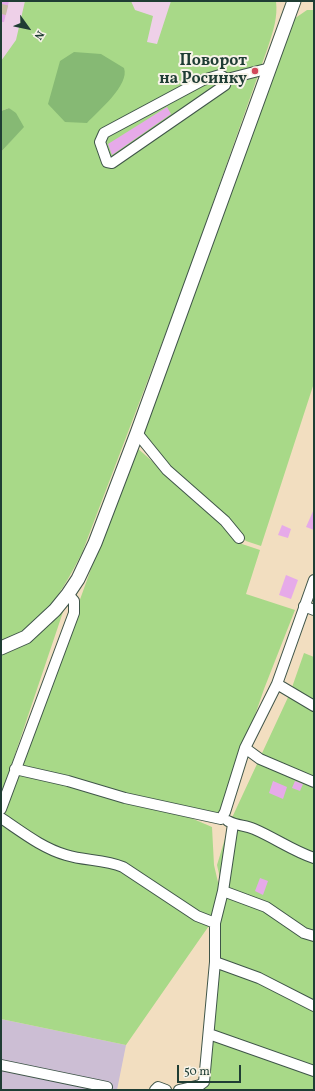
<!DOCTYPE html>
<meta charset="utf-8">
<style>
body{margin:0}
#map{position:relative;width:315px;height:1091px;overflow:hidden;background:#f2dec0;font-family:Vollkorn,serif}
canvas{display:block}
.frame{position:absolute;inset:0;border:2px solid #1f3d34;pointer-events:none}
.north{position:absolute;left:8px;top:8px;width:40px;height:40px;-webkit-text-stroke:3px #f7f3e8;paint-order:stroke;rotate:123deg;font-size:11px;font-weight:700;line-height:16px;text-align:center;color:#1f3d34}
.north::after{content:'';display:block;margin:auto;width:14px;height:18px;background:#1f3d34;clip-path:polygon(50% 0,100% 100%,50% 72%,0 100%)}
.scale{position:absolute;left:177px;top:1065px;width:64px;height:18px;box-sizing:border-box;border:2px solid #1f3d34;border-top:0;padding-left:5px;font-size:12px;line-height:14px;white-space:nowrap;color:#1f3d34;-webkit-text-stroke:3px #f7f3e8;paint-order:stroke}
</style>
<div id="map">
<canvas width="315" height="1091"></canvas>
<div class="frame"></div>
<div class="north">N</div>
<div class="scale">50 m</div>
</div>
<script>
const ctx = document.querySelector('canvas').getContext('2d');
ctx.lineJoin = 'round';
function fillPath(path, color) { ctx.fillStyle = color; ctx.fill(path, 'evenodd'); }
function trace(path, color, width, dash) { ctx.strokeStyle = color; ctx.lineWidth = width; ctx.lineCap = dash ? 'butt' : 'round'; ctx.setLineDash(dash || []); ctx.stroke(path); }
function drawText(font, color, halo, rows, align = 'center') {
  ctx.font = font + ' Vollkorn,serif'; ctx.lineWidth = 4; ctx.setLineDash([]); ctx.textBaseline = 'middle'; ctx.strokeStyle = halo; ctx.fillStyle = color; for (const [text, x, y, turn = 0] of rows) {
    ctx.save(); ctx.translate(x, y); ctx.rotate((+turn || 0) * Math.PI / 180); ctx.textAlign = isNaN(turn) ? turn : align; if (halo) ctx.strokeText(text, 0, 0); ctx.fillText(text, 0, 0); ctx.restore();
  }
}
fillPath(new Path2D(`
 M 1,1 L 28,1 L 20,40 L 1,67 Z
 M 104,1 L 184,1 L 167,53 L 95,30 Z`), '#eed0e8');
fillPath(new Path2D(`
 M 1,1019 L 126,1045 L 117,1090 L 1,1090 Z`), '#ccbed4');
fillPath(new Path2D(`
 M 25,1 L 131,1 L 135,10 L 153,16 L 147,42 L 157,44 L 171,1 L 276,1 C 278,18 273,31 268,47 L 184,285 L 82,553 C 64,588 42,629 1,641 L 1,152 L 23,127 L 9,108 L 1,111 L 1,61 L 16,40 Z
 M 307,10 L 314,10 L 314,383 L 261,546 L 246,541 L 140,440 L 291,21 Z
 M 135,446 L 223,524 L 239,543 L 260,550 L 246,594 L 295,610 L 264,689 L 227,797 L 220,814 L 216,817 L 20,767 Z
 M 65,606 L 1,796 L 1,655 C 28,647 46,626 65,606 Z
 M 304,653 L 314,657 L 314,1090 L 179,1090 L 200,1085 L 223,891 L 217,865 L 230,822 L 290,693 Z
 M 17,772 L 184,815 L 212,827 L 214,865 L 220,891 L 213,920 L 126,1045 L 1,1019 L 1,816 Z`), '#a8d988');
fillPath(new Path2D(`
 M 74,52 L 101,54 L 124,68 C 130,85 98,111 87,123 L 65,122 L 48,104 L 60,61 Z
 M 9,108 L 16,113 L 24,127 L 1,152 L 1,111 Z`), '#86b974');
fillPath(new Path2D(`
 M 1,1 L 9,1 L 4,22 L 1,22 Z
 M 167,107 L 171,114 L 112,155 L 108,144 Z
 M 314,509 L 314,530 L 306,527 Z
 M 282,525 L 291,529 L 288,538 L 278,535 Z
 M 286,575 L 298,580 L 291,599 L 279,595 Z
 M 273,781 L 287,787 L 283,799 L 269,793 Z
 M 295,781 L 303,784 L 300,791 L 292,788 Z
 M 260,878 L 268,881 L 263,895 L 255,891 Z`), '#e6aae9');
trace(new Path2D(`
 M 1,14 L 4,1`), '#c8bea4', 10, [10, 5]);
const minor = new Path2D(`
 M 227,79 L 220,75 L 203,80 L 104,133 L 100,142 L 107,162 L 112,163 L 225,85 L 227,79 L 270,68
 M 137,433 L 167,470 L 225,521 L 239,538
 M 304,606 L 314,610
 M 277,684 L 314,706
 M 245,748 L 260,759 L 314,782
 M 15,769 L 68,781 L 125,798 L 221,819 L 225,812 L 245,748 L 277,684 L 314,580
 M 1,809 L 74,613 L 74,601 L 68,594
 M 1,818 C 22,832 42,848 66,855 C 85,861 104,859 123,867 L 197,916 L 215,923
 M 228,821 C 237,826 245,825 254,829 C 275,838 293,851 314,858
 M 223,891 L 266,907 L 304,933 L 314,936
 M 215,962 L 259,978 L 314,1006
 M 209,1034 L 314,1071
 M 1,1065 L 107,1087
 M 155,1090 L 158,1087 L 166,1090
 M 179,1090 L 200,1085 L 204,1082 L 215,962 L 215,923 L 223,891 L 233,824`);
const major = new Path2D(`
 M 1,648 L 26,637 L 55,610 L 68,594 L 78,579 L 95,543 L 137,433 L 294,1`);
trace(minor, '#3f5549', 12);
trace(major, '#3f5549', 15);
trace(minor, '#fff', 10);
trace(major, '#fff', 13);
for (const [x, y, r, color] of [
 [255,71,4,"#d1495b"]
]) { const dot = new Path2D(); dot.arc(x, y, r, 0, 2 * Math.PI); ctx.fillStyle = color; ctx.fill(dot); trace(dot, '#f7f3e8', 1.5); }
drawText('bold 16px', '#1f3d34', '#f7f3e8', [
 ["Поворот",247,62],
 ["на Росинку",247,80]
], 'right');
</script>
